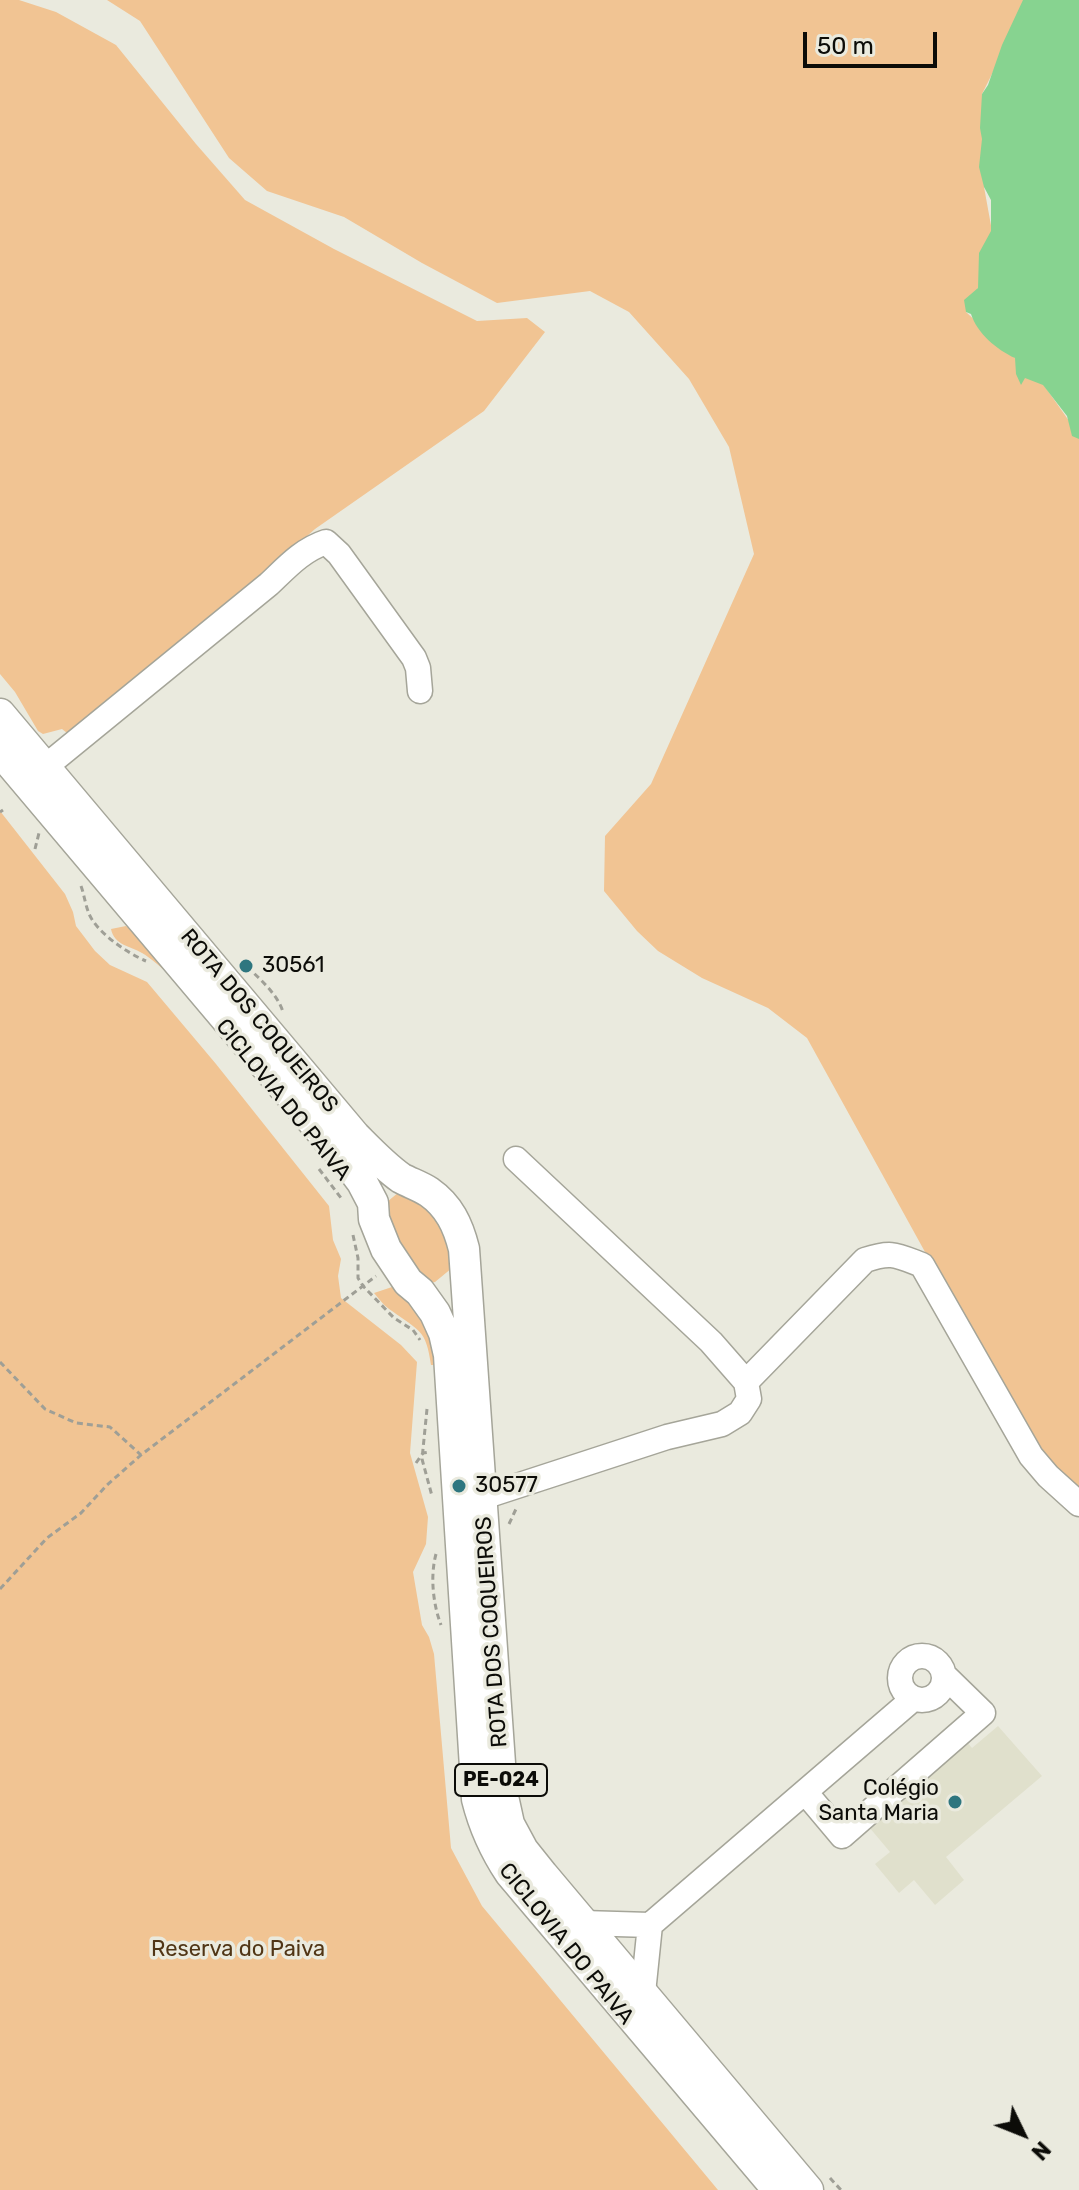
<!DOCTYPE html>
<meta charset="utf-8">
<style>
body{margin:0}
#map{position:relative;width:1079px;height:2190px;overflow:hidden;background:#eaeade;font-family:Rubik,sans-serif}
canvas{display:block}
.north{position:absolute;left:983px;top:2094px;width:80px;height:80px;-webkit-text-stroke:6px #eaeade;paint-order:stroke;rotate:133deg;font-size:22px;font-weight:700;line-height:32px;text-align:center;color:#0c0c08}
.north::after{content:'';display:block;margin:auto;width:28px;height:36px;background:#0c0c08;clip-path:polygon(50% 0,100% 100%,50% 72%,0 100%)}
.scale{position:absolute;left:803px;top:32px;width:134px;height:36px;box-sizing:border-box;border:4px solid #0c0c08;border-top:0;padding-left:10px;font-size:24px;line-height:28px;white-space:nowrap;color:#0c0c08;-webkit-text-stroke:6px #eaeade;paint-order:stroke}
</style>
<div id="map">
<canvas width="1079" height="2190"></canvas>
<div class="north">N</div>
<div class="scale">50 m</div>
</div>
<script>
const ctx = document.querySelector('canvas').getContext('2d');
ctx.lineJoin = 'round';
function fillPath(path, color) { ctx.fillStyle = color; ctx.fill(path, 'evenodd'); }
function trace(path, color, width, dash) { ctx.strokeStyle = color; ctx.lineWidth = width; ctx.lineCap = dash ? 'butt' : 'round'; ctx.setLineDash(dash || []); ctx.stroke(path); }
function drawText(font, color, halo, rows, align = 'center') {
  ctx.font = font + ' Rubik,sans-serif'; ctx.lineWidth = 7; ctx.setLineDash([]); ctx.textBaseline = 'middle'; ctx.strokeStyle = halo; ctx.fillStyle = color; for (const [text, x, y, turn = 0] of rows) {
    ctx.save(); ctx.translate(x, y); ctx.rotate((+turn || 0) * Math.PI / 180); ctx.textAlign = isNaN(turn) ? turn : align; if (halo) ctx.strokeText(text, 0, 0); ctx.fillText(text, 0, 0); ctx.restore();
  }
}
fillPath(new Path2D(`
 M 998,1726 L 1042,1776 L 946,1857 L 964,1880 L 935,1905 L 914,1880 L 899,1893 L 875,1864 L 890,1852 L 869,1827 L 967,1742 L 972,1748 Z`), '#e0e0cc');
fillPath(new Path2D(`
 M 0,0 L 19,0 L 56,12 L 116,45 L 196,144 L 245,200 L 334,249 L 477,321 L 527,318 L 545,332 L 484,411 L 315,529 L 84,734 L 72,737 L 62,729 L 43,734 L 38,731 L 15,692 L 0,674 Z
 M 107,0 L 1029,0 L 982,94 L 984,187 L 992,231 L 978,288 L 966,312 L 1043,384 L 1079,435 L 1079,1489 L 1041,1451 L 930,1261 L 807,1038 L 768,1008 L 702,978 L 658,951 L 637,931 L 604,891 L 605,836 L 651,784 L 754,554 L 729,447 L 689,379 L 629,312 L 590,291 L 497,303 L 422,263 L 344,217 L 267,191 L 229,158 L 140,21 Z
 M 0,811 L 65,894 L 73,912 L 76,926 L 95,951 L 110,965 L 147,982 L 216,1064 L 329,1206 L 333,1240 L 341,1259 L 338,1276 L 341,1298 L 401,1345 L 417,1362 L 410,1453 L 428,1517 L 426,1544 L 413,1572 L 422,1625 L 429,1637 L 434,1654 L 451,1848 L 482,1906 L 718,2190 L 0,2190 Z
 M 126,926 L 146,944 L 169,974 C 160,967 151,958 142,953 C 130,946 114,945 111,929 Z
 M 399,1192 L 425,1198 L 455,1239 L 452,1268 L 435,1282 L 423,1284 L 393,1249 L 387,1202 Z
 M 392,1287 C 397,1290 405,1293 409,1298 C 427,1314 433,1343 436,1365 L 431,1365 C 426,1329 419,1331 392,1311 C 385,1307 379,1299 374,1293 Z`), '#f1c493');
fillPath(new Path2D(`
 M 1023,0 L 1079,0 L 1079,439 L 1072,436 L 1067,416 L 1043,385 L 1025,378 L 1021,385 L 1016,374 L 1015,358 C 997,350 977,333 971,314 L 966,312 L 964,300 L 978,288 L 979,253 L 991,231 L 991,200 L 984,187 L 979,167 L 982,139 L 980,128 L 982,94 L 988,85 L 1002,45 Z`), '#87d390');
const minor = new Path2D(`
 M 45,767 L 269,584 C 287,567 302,550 326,542 L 339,554 L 414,658 L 418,668 L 420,691
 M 746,1382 L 865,1260 C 892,1251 896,1255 922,1265 L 1031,1456 L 1048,1476 L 1079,1504
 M 483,1497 L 667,1437 L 722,1424 L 740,1413 L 749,1399 L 746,1382 L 711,1342 L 516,1159
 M900 1678a22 22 0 1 1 44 0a22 22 0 1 1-44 0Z
 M 805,1792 L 842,1836 L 983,1713 L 944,1675
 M 583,1923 L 650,1925 L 913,1699
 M 643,1993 L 650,1925`);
const major = new Path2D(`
 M 0,714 L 355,1136 C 369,1150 384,1166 401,1178 C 410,1183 420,1186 429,1192 C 449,1206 458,1225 464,1249 L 502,1792 L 509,1824 L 523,1850 L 543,1875 L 808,2190
 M 0,751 L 347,1162 L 362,1182 L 373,1203 L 374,1219 L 386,1249 L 408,1282 L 420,1292 L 435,1313 L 444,1333 L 449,1355 L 477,1799 C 484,1827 494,1849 510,1873 L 778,2190`);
trace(minor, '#a5a599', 27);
trace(major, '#a5a599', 33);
trace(new Path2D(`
 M 0,812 L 3,810
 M 35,849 L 39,833
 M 81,886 C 84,894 85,903 88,911 C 94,931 127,953 146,961
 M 240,960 C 255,975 277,992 283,1012
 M 319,1169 L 341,1198
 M 353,1235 L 358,1258 L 358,1278 L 363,1286 L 394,1318 L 413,1330 L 420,1340
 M 0,1362 L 45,1409 L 76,1423 L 110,1427 L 141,1455
 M 427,1409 L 422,1459 L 432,1496
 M 416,1463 L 423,1453 L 430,1452
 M 509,1524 L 516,1509
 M 436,1554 C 430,1576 433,1604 441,1625
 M 0,1589 L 47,1538 L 81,1513 L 107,1485 L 141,1455 L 376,1276
 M 830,2178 L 841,2190`), '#9f9f96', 3, [6, 4]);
trace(minor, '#fff', 24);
trace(major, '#fff', 30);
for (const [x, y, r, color] of [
 [246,966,8,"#2e767f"],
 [459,1486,8,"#2e767f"],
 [955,1802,8,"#2e767f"]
]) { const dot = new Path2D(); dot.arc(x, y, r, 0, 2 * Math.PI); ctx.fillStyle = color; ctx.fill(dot); trace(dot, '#eaeade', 3); }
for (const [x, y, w] of [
 [501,1780,92]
]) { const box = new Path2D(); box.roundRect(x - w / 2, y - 16, w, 32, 6); ctx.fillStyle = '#eaeade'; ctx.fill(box); trace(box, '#0c0c08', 2); }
drawText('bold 20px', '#0c0c08', null, [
 ["PE-024",501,1780]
]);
drawText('22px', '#0c0c08', '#eaeade', [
 ["30561",262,966],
 ["30577",475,1486],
 ["Colégio",939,1789,"right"],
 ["Santa Maria",939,1814,"right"]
], 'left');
drawText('22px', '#0c0c08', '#eaeade', [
 ["ROTA DOS COQUEIROS",259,1021,50],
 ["CICLOVIA DO PAIVA",283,1100,51],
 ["ROTA DOS COQUEIROS",492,1632,-94],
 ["CICLOVIA DO PAIVA",566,1944,51]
]);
drawText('22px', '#503515', '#eaeade', [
 ["Reserva do Paiva",238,1950]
]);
</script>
